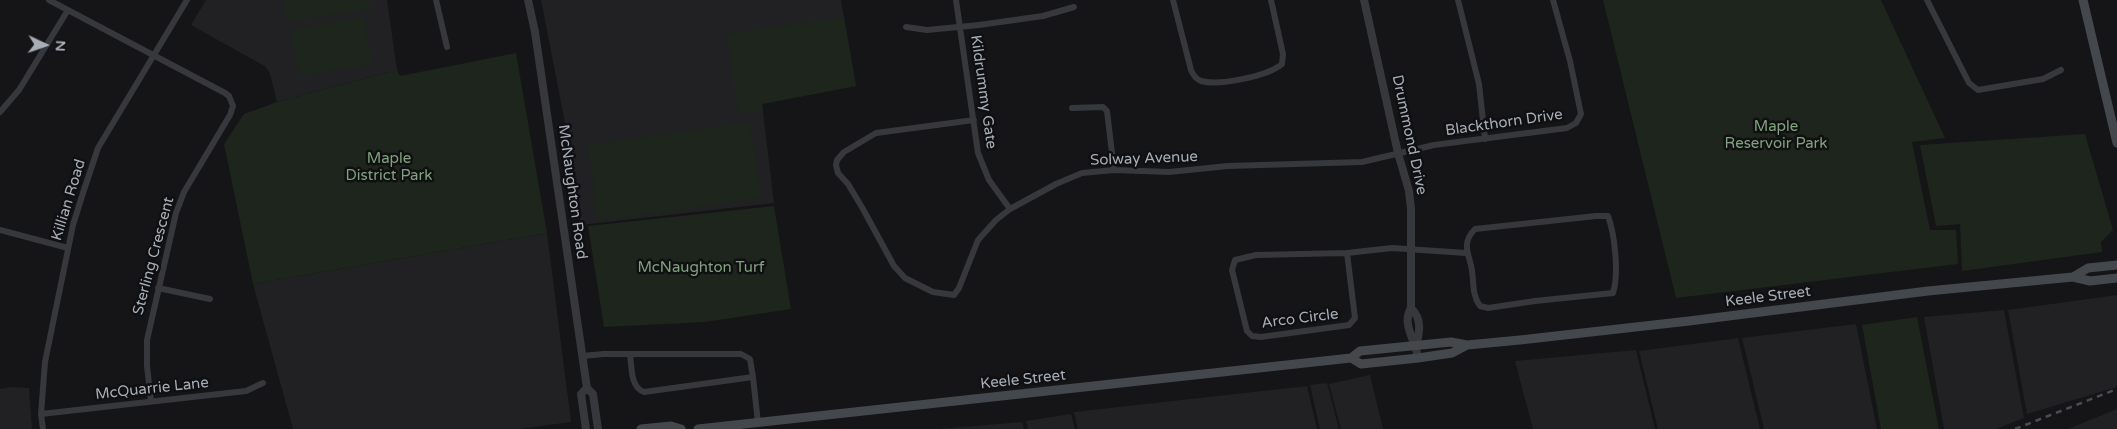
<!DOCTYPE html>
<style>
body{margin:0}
#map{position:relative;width:2117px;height:429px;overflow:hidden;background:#151517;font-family:"Varela Round",sans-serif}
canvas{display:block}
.north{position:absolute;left:20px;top:20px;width:50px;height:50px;-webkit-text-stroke:4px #101012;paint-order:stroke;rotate:93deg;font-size:14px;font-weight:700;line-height:20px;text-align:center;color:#a7aeb7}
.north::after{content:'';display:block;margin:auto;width:18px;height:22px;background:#a7aeb7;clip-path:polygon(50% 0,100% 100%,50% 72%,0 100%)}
</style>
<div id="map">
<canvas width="2117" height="429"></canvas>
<div class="north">N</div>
</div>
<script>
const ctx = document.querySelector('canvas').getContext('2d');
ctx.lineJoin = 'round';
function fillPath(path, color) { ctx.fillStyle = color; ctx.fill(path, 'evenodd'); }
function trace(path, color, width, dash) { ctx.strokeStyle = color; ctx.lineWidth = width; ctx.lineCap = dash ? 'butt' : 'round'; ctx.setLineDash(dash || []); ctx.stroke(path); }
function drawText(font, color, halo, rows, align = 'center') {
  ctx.font = font + ' "Varela Round",sans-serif'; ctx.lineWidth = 5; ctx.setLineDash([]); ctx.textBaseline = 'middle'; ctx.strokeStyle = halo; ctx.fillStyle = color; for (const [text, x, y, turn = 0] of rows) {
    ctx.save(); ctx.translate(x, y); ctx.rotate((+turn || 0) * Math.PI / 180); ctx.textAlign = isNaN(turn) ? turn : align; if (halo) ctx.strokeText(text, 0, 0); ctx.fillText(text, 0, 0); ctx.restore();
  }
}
fillPath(new Path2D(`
 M 206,0 L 387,0 L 397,70 L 277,102 L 270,74 L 266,67 L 191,25 Z
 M 541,0 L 841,0 L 856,86 L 762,104 L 774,203 L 581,225 L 569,143 Z
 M 547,233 L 571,422 L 520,429 L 293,429 L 253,284 Z
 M 2117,295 L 2117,387 L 2027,414 L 2008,310 Z
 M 2004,310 L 2024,418 L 1996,429 L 1944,429 L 1924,317 Z
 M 1856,324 L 1877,429 L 1764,429 L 1742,338 Z
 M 1738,338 L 1760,429 L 1658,429 L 1639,351 Z
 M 1636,350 L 1655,429 L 1533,429 L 1515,361 Z
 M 1370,375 L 1383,429 L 1341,429 L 1329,384 Z
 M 1327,383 L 1339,429 L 1320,429 L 1310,385 Z
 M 1307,386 L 1317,429 L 1078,429 L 1074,412 Z
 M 11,387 L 29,388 L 32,429 L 0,429 L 0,389 Z
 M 2117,409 L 2117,429 L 2068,429 Z
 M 1071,414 L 1075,429 L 1028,429 L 1026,421 Z
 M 1022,422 L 1024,429 L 939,429 Z`), '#212124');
fillPath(new Path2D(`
 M 284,0 L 369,0 L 371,9 L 288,22 Z
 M 1603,0 L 1881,0 L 1945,138 L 1912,142 L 1930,230 L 1956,230 L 1958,264 L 1676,298 Z
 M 364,17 L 372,64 L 299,76 L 291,29 Z
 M 844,17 L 856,86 L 762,104 L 763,111 L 738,112 L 727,34 Z
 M 516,53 L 547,233 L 253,284 L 224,144 L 244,114 L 277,102 L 397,70 L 400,76 Z
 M 750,122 L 761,198 L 598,221 L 588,145 Z
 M 2085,134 L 2113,230 L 2101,242 L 2102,252 L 1962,271 L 1960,224 L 1936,226 L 1920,145 Z
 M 774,206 L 791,309 L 705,322 L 604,327 L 588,226 Z
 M 1917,317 L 1939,429 L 1881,429 L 1862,325 Z`), '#1d251d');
trace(new Path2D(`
 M 49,0 L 225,93 L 229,96 L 233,106 L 230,115 L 184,192 L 176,213 L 147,340 L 147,366 L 151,401
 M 436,0 L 447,47
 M 956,0 L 978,153 L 989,180 L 1010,209
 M 1173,0 L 1191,70 C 1193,75 1196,79 1201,81 C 1220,86 1268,76 1282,64 L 1283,54 L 1271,0
 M 1458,0 L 1479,84 L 1485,139
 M 1927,0 L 1969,83 L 1978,90 L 2043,79 L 2061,70
 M 906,27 L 927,30 L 979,25 L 1043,16 L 1074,7
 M 1072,108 L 1103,107 L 1107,111 L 1114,170
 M 0,112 L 19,90 L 68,10
 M 974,120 L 876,133 L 844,152 L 837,160 L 836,165 L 838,173 L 848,184 L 863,209 L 894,266 L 905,278 L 933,292 L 954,295 L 959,288 L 978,240 L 996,220 L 1010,209 L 1056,184 L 1082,173 L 1114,170 L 1169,172 L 1228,166 L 1362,162 L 1434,145 L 1567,128 L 1576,123 L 1581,114 L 1570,61 L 1553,0
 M 1596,216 L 1608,216 C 1615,235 1619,274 1613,293 L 1535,301 L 1488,308 L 1480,306 C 1472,295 1474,284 1472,271 C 1470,255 1460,244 1475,229 Z
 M 0,230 L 68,248
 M 1347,253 L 1355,318 L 1349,325 L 1261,337 L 1252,336 L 1247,331 L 1232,270 L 1235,260 L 1256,255 L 1347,253 L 1392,248 L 1466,253
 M 158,288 L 210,299
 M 582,356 L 604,354 L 741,354 L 750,359 L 753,377 L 644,392 C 630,387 632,367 630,354
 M 753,377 L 758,423
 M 41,414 L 246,391 L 263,383
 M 43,429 L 41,414 L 45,362 L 73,225 L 83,193 L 98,148 L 187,0`), '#36383c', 6);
trace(new Path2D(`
 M 528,0 L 535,32 L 587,388 L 593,394 L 598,429
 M 1364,0 L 1398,153 L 1409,191 L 1411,209 L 1411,308 C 1401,324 1416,341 1418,358
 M 1411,308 C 1422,319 1420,331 1416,346
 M 586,429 L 581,394 L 587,388`), '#36383c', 8);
trace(new Path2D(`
 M 2083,0 L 2117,143
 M 2073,277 L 2088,268 L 2117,265
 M 1351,358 L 1361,364 L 1418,358 L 1452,353 L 1467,345
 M 641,429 L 671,426 L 681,429
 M 698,429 L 1351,358 L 1360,351 L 1451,342 L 1467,345 L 1520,340 L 1689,321 L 1928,291 L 2073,277 L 2090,281 L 2117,278`), '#44474c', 9);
trace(new Path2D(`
 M 2015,429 L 2117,389`), '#494c51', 2.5, [6, 5]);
drawText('15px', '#a7aeb7', '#101012', [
 ["Kildrummy Gate",983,92,82],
 ["Blackthorn Drive",1504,123,-8],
 ["Drummond Drive",1409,135,78],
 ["Solway Avenue",1144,159,-2],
 ["McNaughton Road",572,192,82],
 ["Killian Road",69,200,-73],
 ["Sterling Crescent",154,256,-75],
 ["Keele Street",1768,297,-7],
 ["Arco Circle",1300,319,-7],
 ["Keele Street",1023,380,-6],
 ["McQuarrie Lane",152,389,-6]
]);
drawText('15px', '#80a37d', '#101012', [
 ["Maple",1776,127],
 ["Reservoir Park",1776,144],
 ["Maple",389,159],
 ["District Park",389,176],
 ["McNaughton Turf",701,268]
]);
</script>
